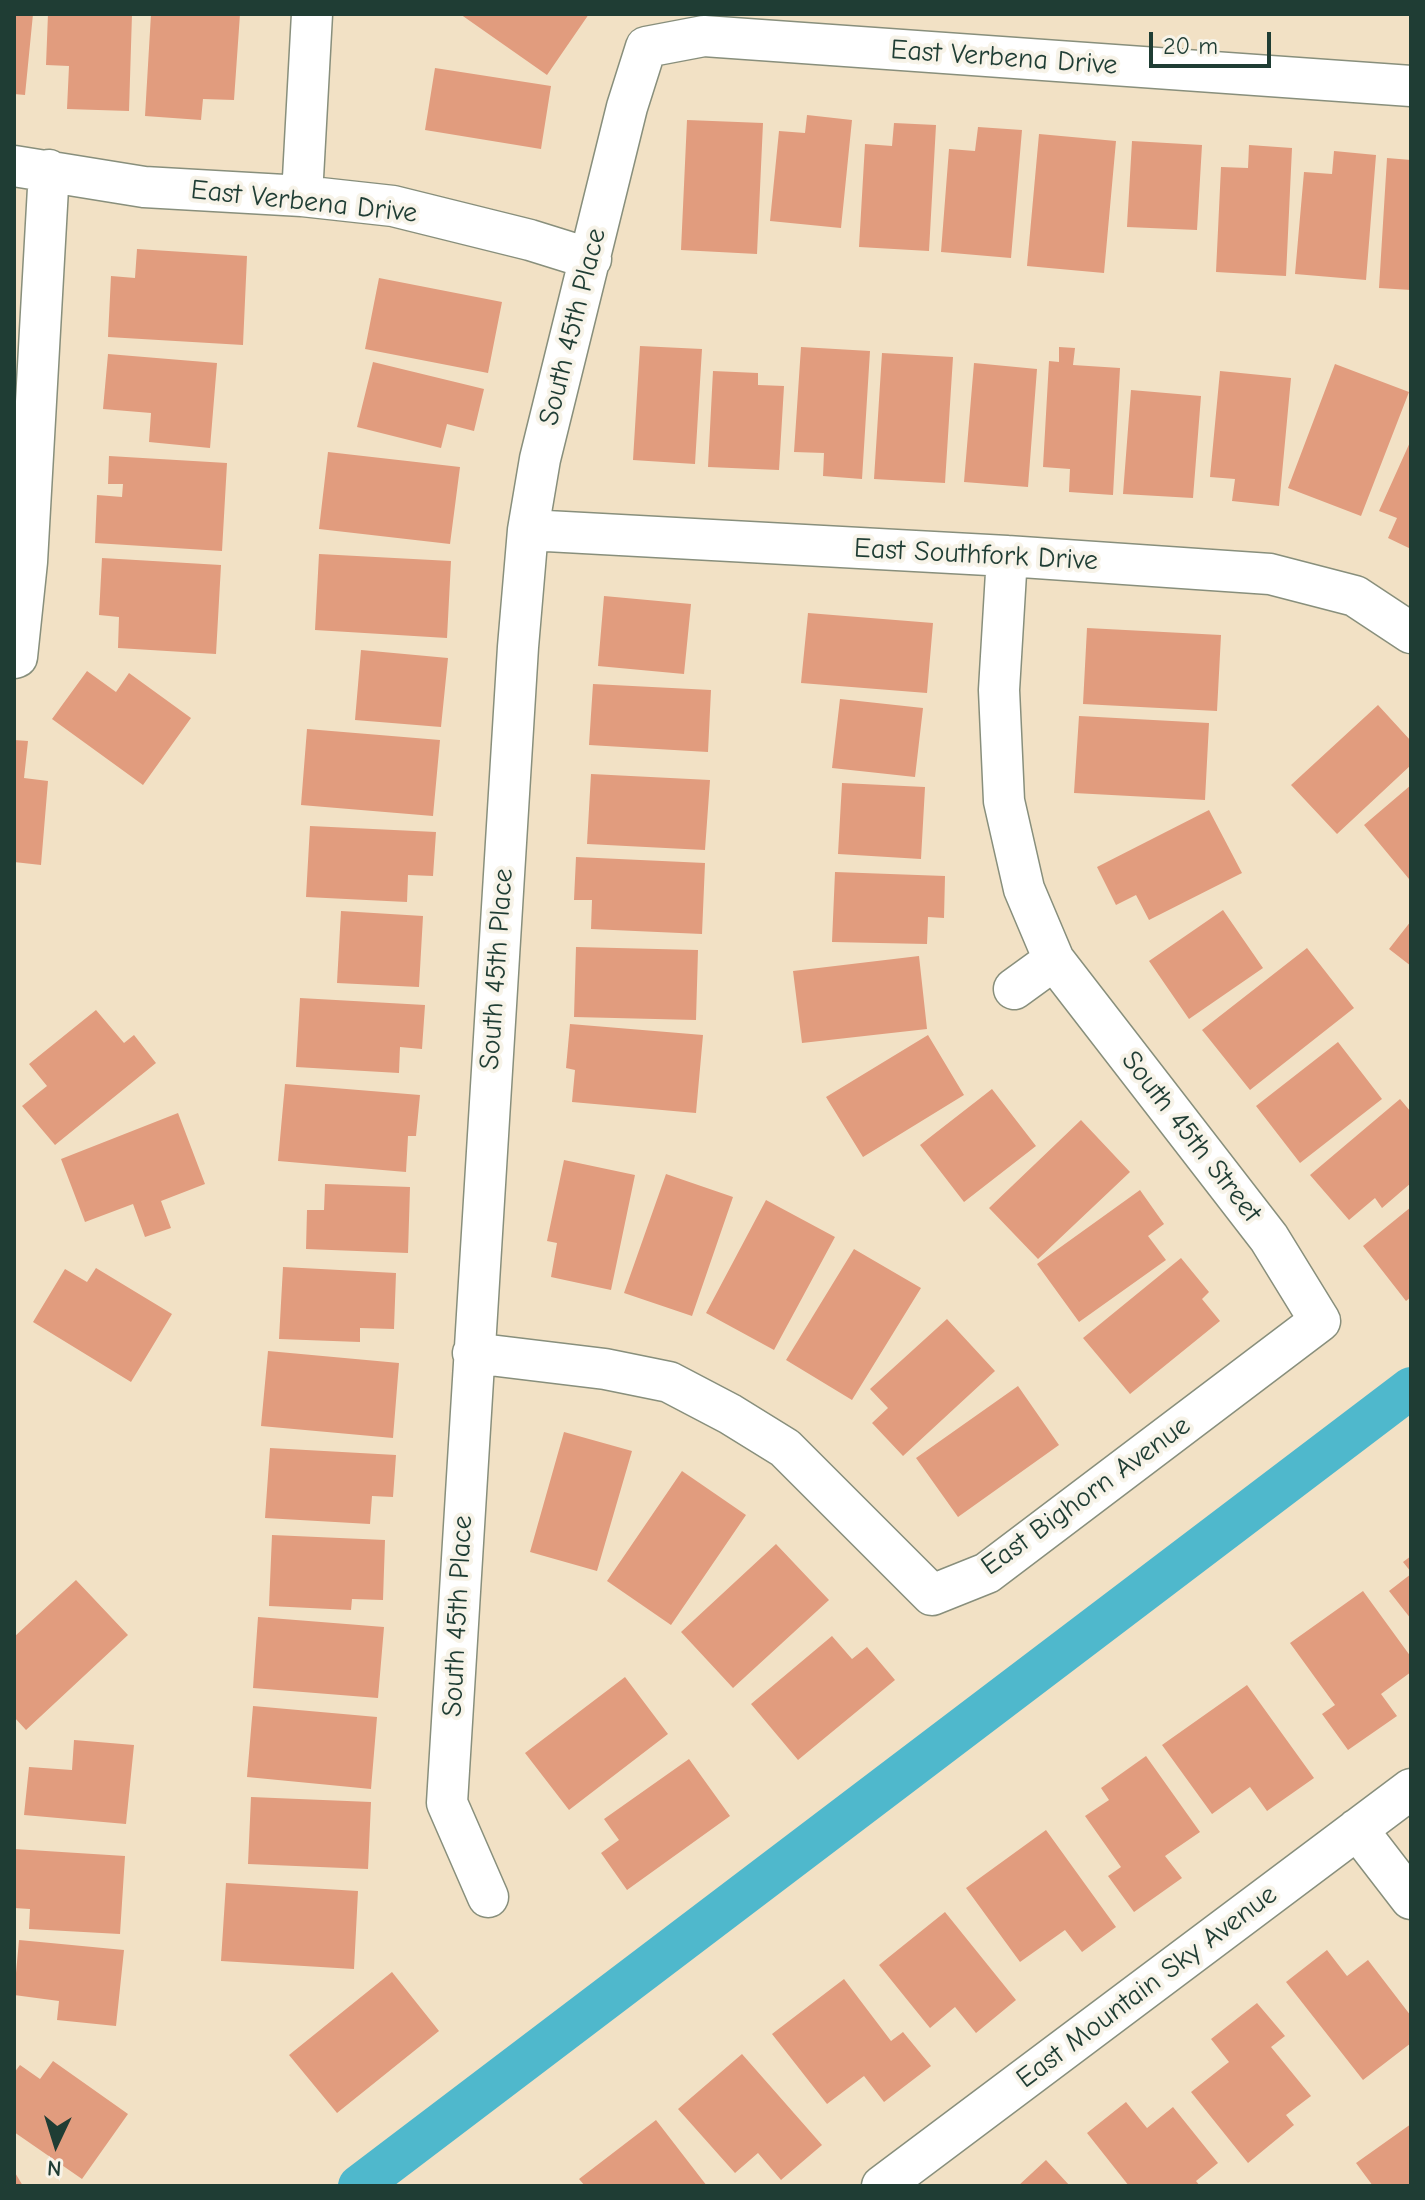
<!DOCTYPE html>
<style>
body{margin:0}
#map{position:relative;width:1425px;height:2200px;overflow:hidden;background:#f2e1c5;font-family:"Comic Neue",sans-serif}
canvas{display:block}
.frame{position:absolute;inset:0;border:16px solid #1f3d34;pointer-events:none}
.north{position:absolute;left:16px;top:2104px;width:80px;height:80px;-webkit-text-stroke:6px #f7f3e8;paint-order:stroke;rotate:184deg;font-size:22px;font-weight:700;line-height:32px;text-align:center;color:#1f3d34}
.north::after{content:'';display:block;margin:auto;width:28px;height:36px;background:#1f3d34;clip-path:polygon(50% 0,100% 100%,50% 72%,0 100%)}
.scale{position:absolute;left:1149px;top:32px;width:122px;height:36px;box-sizing:border-box;border:4px solid #1f3d34;border-top:0;padding-left:10px;font-size:24px;line-height:28px;white-space:nowrap;color:#1f3d34;-webkit-text-stroke:6px #f7f3e8;paint-order:stroke}
</style>
<div id="map">
<canvas width="1425" height="2200"></canvas>
<div class="frame"></div>
<div class="north">N</div>
<div class="scale">20 m</div>
</div>
<script>
const ctx = document.querySelector('canvas').getContext('2d');
ctx.lineJoin = 'round';
function trace(path, color, width, dash) { ctx.strokeStyle = color; ctx.lineWidth = width; ctx.lineCap = dash ? 'butt' : 'round'; ctx.setLineDash(dash || []); ctx.stroke(path); }
function fillPath(path, color) { ctx.fillStyle = color; ctx.fill(path, 'evenodd'); }
function drawText(font, color, halo, rows, align = 'center') {
  ctx.font = font + ' "Comic Neue",sans-serif'; ctx.lineWidth = 8; ctx.setLineDash([]); ctx.textBaseline = 'middle'; ctx.strokeStyle = halo; ctx.fillStyle = color; for (const [text, x, y, turn = 0] of rows) {
    ctx.save(); ctx.translate(x, y); ctx.rotate((+turn || 0) * Math.PI / 180); ctx.textAlign = isNaN(turn) ? turn : align; if (halo) ctx.strokeText(text, 0, 0); ctx.fillText(text, 0, 0); ctx.restore();
  }
}
trace(new Path2D(`
 M 359,2186 L 1411,1388`), '#4fb8cc', 42);
fillPath(new Path2D(`
 M 14,14 L 33,14 L 25,95 L 14,94 Z
 M 48,14 L 132,14 L 129,111 L 67,109 L 69,66 L 46,65 Z
 M 151,14 L 240,14 L 234,100 L 203,99 L 201,120 L 145,116 Z
 M 460,14 L 589,14 L 547,75 Z
 M 435,68 L 551,86 L 541,149 L 425,130 Z
 M 807,115 L 852,120 L 841,228 L 770,221 L 779,131 L 805,133 Z
 M 687,120 L 763,123 L 757,254 L 681,250 Z
 M 894,123 L 936,125 L 929,251 L 859,247 L 865,144 L 892,146 Z
 M 978,127 L 1022,130 L 1011,258 L 941,252 L 949,149 L 975,151 Z
 M 1039,134 L 1116,141 L 1104,273 L 1027,266 Z
 M 1132,141 L 1202,145 L 1197,230 L 1127,227 Z
 M 1249,145 L 1292,148 L 1286,276 L 1216,272 L 1221,167 L 1248,168 Z
 M 1334,151 L 1376,155 L 1366,280 L 1295,274 L 1304,172 L 1332,174 Z
 M 1387,158 L 1411,160 L 1411,290 L 1379,288 Z
 M 137,249 L 247,256 L 243,345 L 108,337 L 111,276 L 135,278 Z
 M 379,278 L 502,302 L 488,373 L 365,349 Z
 M 640,346 L 702,349 L 695,464 L 633,460 Z
 M 801,347 L 870,351 L 862,479 L 823,476 L 824,453 L 794,452 Z
 M 1059,347 L 1075,348 L 1073,365 L 1120,368 L 1113,495 L 1069,492 L 1070,469 L 1043,467 L 1049,361 L 1059,362 Z
 M 882,353 L 953,357 L 945,483 L 874,479 Z
 M 108,354 L 217,363 L 210,448 L 149,442 L 151,413 L 103,409 Z
 M 373,362 L 484,389 L 474,431 L 447,424 L 441,448 L 357,427 Z
 M 974,363 L 1037,369 L 1028,487 L 964,482 Z
 M 1335,364 L 1409,392 L 1361,516 L 1288,488 Z
 M 713,371 L 758,373 L 758,385 L 784,386 L 779,470 L 708,467 Z
 M 1220,371 L 1291,378 L 1279,506 L 1232,501 L 1235,479 L 1210,477 Z
 M 1131,390 L 1201,396 L 1193,498 L 1123,494 Z
 M 1411,440 L 1411,549 L 1388,538 L 1397,518 L 1379,511 Z
 M 328,452 L 460,467 L 450,544 L 319,529 Z
 M 109,456 L 227,463 L 222,551 L 95,543 L 97,495 L 122,497 L 123,484 L 108,484 Z
 M 319,554 L 451,561 L 447,638 L 315,630 Z
 M 102,558 L 221,565 L 216,654 L 118,648 L 119,617 L 99,615 Z
 M 604,596 L 691,604 L 684,674 L 598,666 Z
 M 808,613 L 933,623 L 927,693 L 801,683 Z
 M 1087,628 L 1221,635 L 1217,711 L 1083,704 Z
 M 361,650 L 448,658 L 441,727 L 355,720 Z
 M 87,671 L 116,692 L 129,673 L 191,718 L 143,785 L 52,719 Z
 M 593,684 L 711,690 L 708,752 L 589,745 Z
 M 840,699 L 923,708 L 915,777 L 832,768 Z
 M 1378,705 L 1411,741 L 1411,765 L 1337,834 L 1291,785 Z
 M 1079,716 L 1209,723 L 1205,800 L 1074,793 Z
 M 307,729 L 440,740 L 433,816 L 301,805 Z
 M 14,740 L 28,741 L 24,778 L 48,781 L 41,865 L 14,862 Z
 M 591,774 L 710,780 L 705,850 L 587,844 Z
 M 842,783 L 925,787 L 921,859 L 838,854 Z
 M 1411,785 L 1411,878 L 1409,879 L 1364,825 Z
 M 1209,810 L 1242,873 L 1149,920 L 1136,895 L 1116,905 L 1097,867 Z
 M 310,826 L 436,832 L 433,876 L 408,875 L 407,902 L 306,897 Z
 M 576,857 L 705,863 L 702,934 L 591,929 L 592,900 L 574,900 Z
 M 835,872 L 945,876 L 944,918 L 928,917 L 927,944 L 832,942 Z
 M 1223,910 L 1263,968 L 1189,1019 L 1149,961 Z
 M 341,911 L 423,916 L 419,987 L 337,983 Z
 M 1411,921 L 1411,966 L 1389,949 Z
 M 576,947 L 698,950 L 696,1020 L 574,1017 Z
 M 1307,948 L 1354,1008 L 1250,1090 L 1202,1030 Z
 M 919,956 L 927,1029 L 802,1043 L 793,971 Z
 M 300,998 L 425,1005 L 422,1049 L 400,1047 L 399,1073 L 296,1067 Z
 M 96,1010 L 124,1043 L 134,1035 L 156,1063 L 55,1145 L 22,1106 L 47,1086 L 29,1064 Z
 M 570,1024 L 703,1035 L 696,1113 L 572,1102 L 575,1070 L 566,1068 Z
 M 928,1035 L 964,1095 L 863,1157 L 826,1097 Z
 M 1338,1042 L 1382,1099 L 1300,1163 L 1256,1106 Z
 M 285,1084 L 420,1095 L 416,1136 L 408,1136 L 406,1172 L 278,1161 Z
 M 992,1089 L 1036,1146 L 964,1202 L 920,1145 Z
 M 1400,1099 L 1411,1112 L 1411,1183 L 1382,1208 L 1375,1198 L 1349,1220 L 1310,1175 Z
 M 178,1113 L 205,1184 L 161,1201 L 171,1228 L 145,1237 L 133,1204 L 85,1222 L 61,1159 Z
 M 1081,1120 L 1130,1172 L 1038,1259 L 989,1208 Z
 M 564,1160 L 635,1175 L 611,1290 L 551,1277 L 557,1243 L 547,1241 Z
 M 666,1174 L 733,1197 L 692,1316 L 624,1293 Z
 M 325,1184 L 410,1187 L 408,1253 L 306,1249 L 307,1210 L 324,1210 Z
 M 1140,1190 L 1164,1224 L 1148,1236 L 1166,1260 L 1079,1322 L 1037,1264 Z
 M 766,1200 L 835,1237 L 774,1350 L 706,1313 Z
 M 1411,1207 L 1411,1297 L 1406,1301 L 1363,1246 Z
 M 854,1249 L 921,1288 L 852,1400 L 786,1360 Z
 M 1181,1258 L 1209,1292 L 1202,1299 L 1220,1321 L 1130,1394 L 1083,1338 Z
 M 283,1267 L 396,1273 L 394,1329 L 360,1328 L 360,1342 L 279,1339 Z
 M 96,1268 L 172,1314 L 131,1382 L 33,1322 L 65,1269 L 87,1282 Z
 M 947,1319 L 995,1371 L 903,1456 L 872,1423 L 888,1408 L 870,1389 Z
 M 268,1351 L 399,1363 L 393,1438 L 261,1426 Z
 M 1018,1386 L 1059,1445 L 958,1517 L 916,1458 Z
 M 564,1432 L 632,1451 L 597,1571 L 530,1552 Z
 M 270,1448 L 396,1455 L 393,1497 L 372,1496 L 370,1524 L 265,1518 Z
 M 682,1471 L 746,1515 L 671,1625 L 607,1581 Z
 M 272,1535 L 385,1540 L 383,1600 L 352,1599 L 351,1610 L 269,1606 Z
 M 776,1544 L 829,1600 L 733,1688 L 681,1632 Z
 M 1411,1556 L 1411,1572 L 1403,1562 Z
 M 1411,1574 L 1411,1619 L 1389,1591 Z
 M 76,1580 L 128,1635 L 26,1730 L 14,1717 L 14,1637 Z
 M 1363,1591 L 1411,1657 L 1411,1672 L 1381,1694 L 1397,1716 L 1348,1750 L 1322,1714 L 1335,1705 L 1290,1643 Z
 M 258,1617 L 384,1627 L 378,1698 L 253,1688 Z
 M 832,1636 L 852,1659 L 867,1647 L 895,1680 L 798,1760 L 751,1704 Z
 M 625,1677 L 668,1734 L 569,1810 L 525,1753 Z
 M 1247,1685 L 1314,1778 L 1267,1811 L 1250,1787 L 1212,1814 L 1162,1745 Z
 M 253,1706 L 377,1717 L 371,1789 L 247,1777 Z
 M 74,1740 L 134,1745 L 126,1824 L 24,1815 L 29,1767 L 72,1770 Z
 M 1146,1756 L 1200,1832 L 1165,1856 L 1182,1878 L 1134,1912 L 1108,1876 L 1121,1867 L 1085,1816 L 1109,1800 L 1101,1788 Z
 M 689,1759 L 730,1816 L 627,1890 L 601,1853 L 619,1840 L 604,1819 Z
 M 251,1797 L 371,1802 L 368,1869 L 248,1864 Z
 M 1046,1830 L 1116,1927 L 1082,1952 L 1065,1930 L 1020,1962 L 966,1888 Z
 M 14,1849 L 125,1856 L 120,1934 L 29,1929 L 30,1909 L 14,1908 Z
 M 226,1883 L 358,1891 L 354,1969 L 221,1961 Z
 M 945,1912 L 1016,2000 L 976,2033 L 955,2007 L 930,2028 L 879,1965 Z
 M 19,1940 L 124,1950 L 116,2026 L 57,2020 L 59,2001 L 14,1995 Z
 M 1327,1950 L 1347,1976 L 1368,1960 L 1411,2016 L 1411,2043 L 1363,2080 L 1286,1982 Z
 M 392,1972 L 439,2031 L 337,2113 L 289,2055 Z
 M 844,1979 L 891,2041 L 903,2032 L 931,2066 L 884,2102 L 864,2076 L 827,2104 L 772,2034 Z
 M 1257,2003 L 1285,2036 L 1271,2047 L 1311,2096 L 1286,2115 L 1294,2125 L 1248,2163 L 1191,2092 L 1229,2062 L 1211,2039 Z
 M 742,2054 L 822,2145 L 781,2180 L 758,2153 L 735,2173 L 678,2109 Z
 M 53,2061 L 128,2114 L 82,2179 L 14,2132 L 14,2073 L 20,2065 L 40,2079 Z
 M 1126,2102 L 1147,2128 L 1173,2107 L 1218,2163 L 1196,2181 L 1200,2186 L 1129,2186 L 1087,2133 Z
 M 656,2120 L 707,2186 L 585,2186 L 579,2179 Z
 M 1411,2124 L 1411,2186 L 1373,2186 L 1356,2163 Z
 M 1046,2160 L 1070,2186 L 1018,2186 Z
 M 14,2171 L 23,2186 L 14,2186 Z`), '#e19c7e');
const minor = new Path2D(`
 M 14,166 L 144,187 L 302,196 L 393,206 L 530,240 L 591,259
 M 302,196 L 312,14
 M 528,530 L 1007,556 L 1270,574 L 1355,596 L 1411,633
 M 14,658 L 17,657 L 27,562 L 49,170
 M 1014,989 L 1054,960
 M 473,1353 L 605,1369 L 669,1382 L 730,1414 L 785,1448 L 932,1595 L 987,1573 L 1320,1321 L 1269,1238 L 1054,960 L 1024,889 L 1004,801 L 999,690 L 1007,556
 M 1357,1829 L 1411,1899
 M 488,1897 L 447,1803 L 518,647 L 528,530 L 540,459 L 627,107 L 646,47 L 704,36 L 1411,86
 M 882,2186 L 1411,1789`);
trace(minor, '#888f7c', 43);
trace(minor, '#fff', 40);
drawText('28px', '#1f3d34', '#f7f3e8', [
 ["East Verbena Drive",1004,58,4],
 ["East Verbena Drive",304,202,6],
 ["South 45th Place",573,327,-76],
 ["East Southfork Drive",976,555,3],
 ["South 45th Place",497,969,-86],
 ["South 45th Street",1191,1137,52],
 ["East Bighorn Avenue",1086,1496,-36],
 ["South 45th Place",458,1616,-87],
 ["East Mountain Sky Avenue",1147,1987,-37]
]);
</script>
